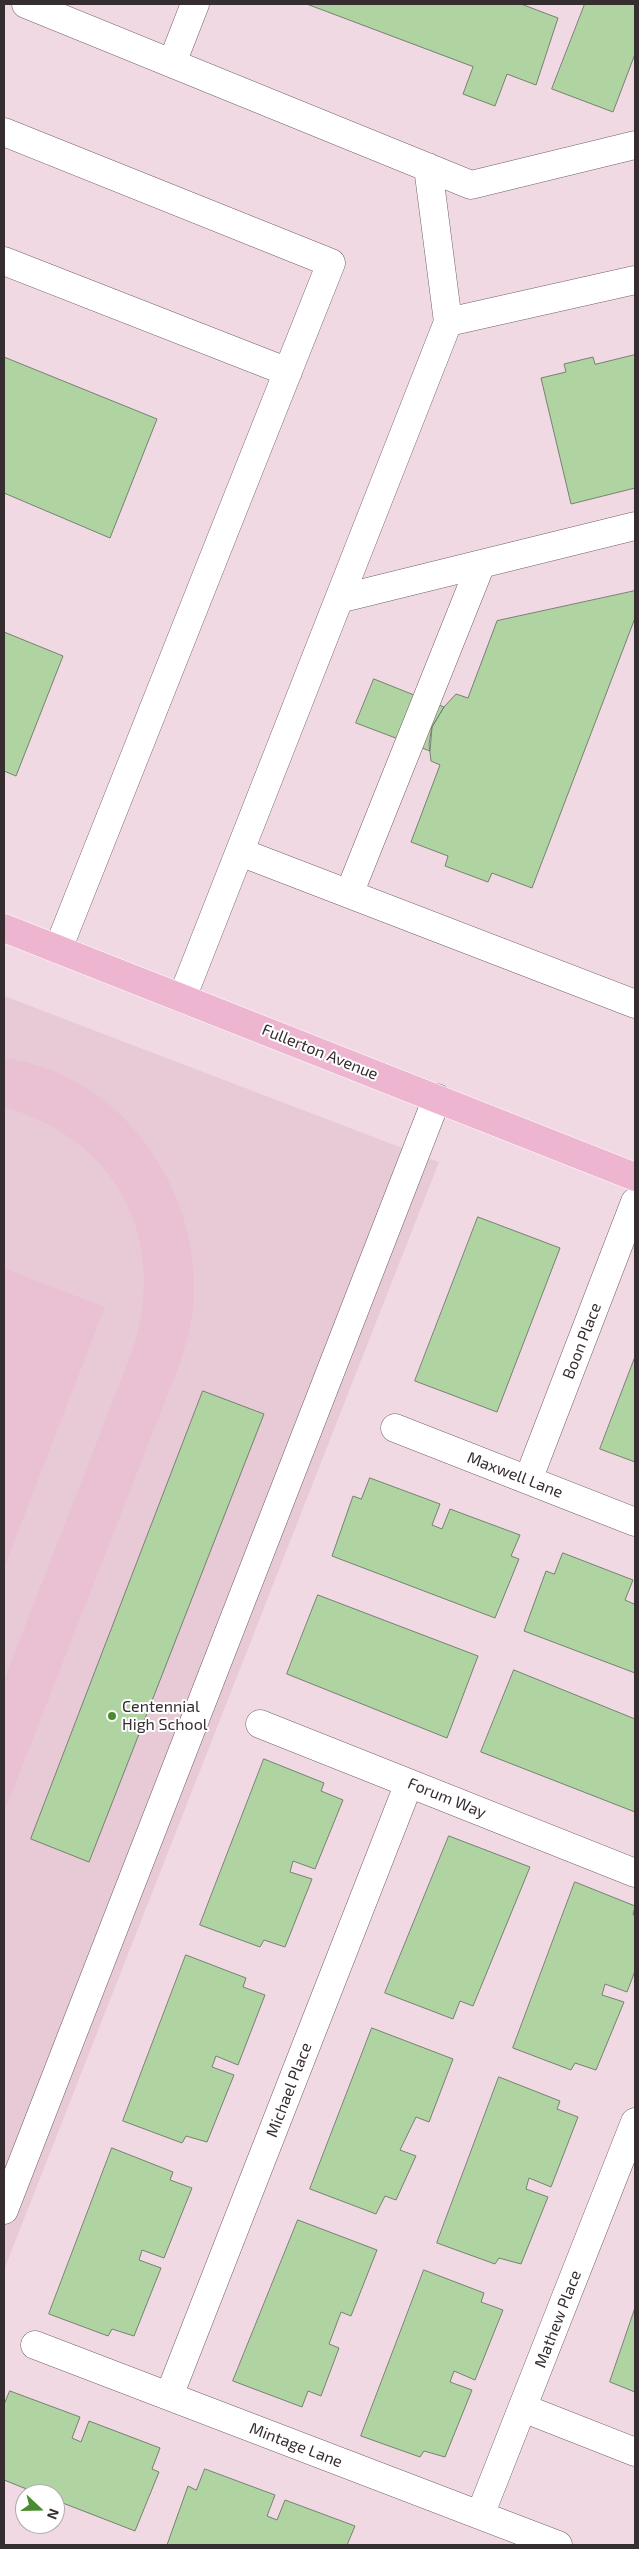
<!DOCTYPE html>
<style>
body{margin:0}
#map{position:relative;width:639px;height:2549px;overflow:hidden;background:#f1d9e3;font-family:"Exo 2",sans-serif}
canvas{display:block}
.frame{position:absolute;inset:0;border:5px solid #362d31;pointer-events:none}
.north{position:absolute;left:15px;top:2484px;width:50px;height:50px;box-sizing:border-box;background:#fff;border:1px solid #afabad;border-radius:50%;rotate:111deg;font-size:14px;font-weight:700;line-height:20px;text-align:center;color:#362d31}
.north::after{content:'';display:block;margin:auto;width:18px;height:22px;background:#498c2f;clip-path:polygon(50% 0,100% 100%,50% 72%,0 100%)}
</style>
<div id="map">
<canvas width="639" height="2549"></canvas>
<div class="frame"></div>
<div class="north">N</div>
</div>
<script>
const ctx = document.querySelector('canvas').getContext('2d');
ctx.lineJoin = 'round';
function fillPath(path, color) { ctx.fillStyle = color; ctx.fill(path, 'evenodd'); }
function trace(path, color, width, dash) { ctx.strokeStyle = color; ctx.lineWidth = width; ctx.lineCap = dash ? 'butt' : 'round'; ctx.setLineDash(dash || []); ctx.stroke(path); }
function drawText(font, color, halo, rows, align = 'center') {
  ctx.font = font + ' "Exo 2",sans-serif'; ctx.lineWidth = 4; ctx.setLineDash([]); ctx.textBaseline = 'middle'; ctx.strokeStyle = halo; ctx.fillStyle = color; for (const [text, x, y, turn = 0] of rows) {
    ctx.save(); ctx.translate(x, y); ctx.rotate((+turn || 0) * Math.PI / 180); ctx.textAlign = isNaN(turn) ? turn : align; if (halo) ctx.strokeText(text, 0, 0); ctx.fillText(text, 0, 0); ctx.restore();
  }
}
fillPath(new Path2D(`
 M 4,996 L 439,1162 L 4,2270 Z`), '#e8cad7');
fillPath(new Path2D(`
 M 4,1058 C 118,1072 199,1185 194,1296 C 193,1321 186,1343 179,1366 L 4,1813 L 4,1680 L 133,1349 C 168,1237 117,1140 4,1107 Z
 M 4,1268 L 105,1307 L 4,1568 Z`), '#eac1d3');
const building = new Path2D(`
 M 307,4 L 521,4 L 558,18 L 536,85 L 507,74 L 495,106 L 463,94 L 473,67 Z
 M 585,4 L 635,4 L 635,54 L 613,112 L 552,89 Z
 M 635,355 L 635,488 L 571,504 L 541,378 L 566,372 L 564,364 L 593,357 L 595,364 Z
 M 4,357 L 157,419 L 110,538 L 4,493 Z
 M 635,591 L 635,618 L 532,888 L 492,873 L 488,882 L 445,866 L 448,856 L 411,842 L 440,765 L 431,761 L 429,744 L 432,727 L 444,707 L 456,694 L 468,698 L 497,621 Z
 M 4,632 L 63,656 L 16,776 L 4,771 Z
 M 374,679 L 444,707 L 432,727 L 430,751 L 356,723 Z
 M 478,1217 L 560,1248 L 497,1412 L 415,1381 Z
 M 635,1357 L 635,1462 L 600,1449 Z
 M 203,1391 L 264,1414 L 89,1862 L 31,1839 Z
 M 370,1478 L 440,1504 L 432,1525 L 442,1529 L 450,1509 L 520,1535 L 511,1556 L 519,1559 L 495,1618 L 332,1556 L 353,1496 L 361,1499 Z
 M 563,1553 L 633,1580 L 625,1600 L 634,1604 L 635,1602 L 635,1673 L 524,1631 L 546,1571 L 554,1574 Z
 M 318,1595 L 478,1656 L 447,1738 L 287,1674 Z
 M 514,1670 L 635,1719 L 635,1812 L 481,1752 Z
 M 264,1759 L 324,1783 L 321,1791 L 343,1800 L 315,1869 L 293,1861 L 290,1872 L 312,1879 L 285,1947 L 264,1940 L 260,1947 L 200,1925 Z
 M 449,1836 L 530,1867 L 473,2006 L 460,2001 L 453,2019 L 385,1993 Z
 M 575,1882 L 635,1906 L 633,1915 L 635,1915 L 635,1971 L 627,1992 L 605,1984 L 602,1995 L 624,2002 L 596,2070 L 575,2063 L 571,2070 L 513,2048 Z
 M 186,1955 L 246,1978 L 243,1987 L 265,1995 L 238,2065 L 216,2056 L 212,2067 L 234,2075 L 207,2142 L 186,2136 L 182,2143 L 123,2121 Z
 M 372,2028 L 453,2059 L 429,2122 L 416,2117 L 400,2150 L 416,2156 L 396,2200 L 385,2196 L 376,2214 L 310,2189 Z
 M 499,2077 L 560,2101 L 557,2109 L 578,2117 L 551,2187 L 529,2178 L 526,2189 L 548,2197 L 521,2264 L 499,2258 L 495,2264 L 437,2243 Z
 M 112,2148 L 173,2172 L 170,2180 L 192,2188 L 164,2258 L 142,2250 L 139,2260 L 161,2268 L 134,2336 L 112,2329 L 108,2336 L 49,2314 Z
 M 298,2220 L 377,2250 L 351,2316 L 341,2312 L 329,2344 L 339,2348 L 321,2396 L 308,2391 L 302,2407 L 233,2381 Z
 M 424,2270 L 484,2293 L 481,2302 L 503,2310 L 475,2380 L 454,2371 L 450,2382 L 472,2390 L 445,2457 L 424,2451 L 420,2457 L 361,2436 Z
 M 635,2308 L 635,2392 L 610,2382 Z
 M 10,2391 L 80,2417 L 72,2438 L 81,2442 L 89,2421 L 160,2448 L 152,2469 L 159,2472 L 135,2531 L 55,2500 L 55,2494 L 39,2494 L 4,2480 L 4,2405 Z
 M 205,2469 L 275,2495 L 267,2516 L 277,2520 L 285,2500 L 355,2526 L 347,2545 L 167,2545 L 188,2486 L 196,2490 Z`);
fillPath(building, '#afd4a2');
trace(building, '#758171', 1);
const minor = new Path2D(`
 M 26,4 L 471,185 L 635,145
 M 172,63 L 195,4
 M 4,132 L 331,263 L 58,949
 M 428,167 L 448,322
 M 4,261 L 288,372
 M 339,599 L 635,526
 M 240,852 L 635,1004
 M 349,894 L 481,564
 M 182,998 L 448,322 L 635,280
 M 395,1428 L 635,1522
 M 528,1480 L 635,1202
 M 260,1724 L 635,1873
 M 4,2210 L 437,1098
 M 35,2345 L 558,2545
 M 169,2396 L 409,1783
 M 523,2408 L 635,2452
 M 480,2515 L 635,2122`);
const major = new Path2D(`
 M 4,928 L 635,1177`);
trace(minor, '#746069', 29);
trace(major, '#fff', 29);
trace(minor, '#fff', 28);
trace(major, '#eeb5d1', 28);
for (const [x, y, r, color] of [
 [112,1716,5,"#498c2f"]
]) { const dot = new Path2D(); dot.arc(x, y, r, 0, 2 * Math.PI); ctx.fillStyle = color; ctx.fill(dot); trace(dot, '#fff', 2); }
drawText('16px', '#362d31', '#fff', [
 ["Fullerton Avenue",320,1052,22],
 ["Boon Place",582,1341,-69],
 ["Maxwell Lane",515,1475,21],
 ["Forum Way",447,1798,22],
 ["Michael Place",289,2090,-69],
 ["Mathew Place",558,2319,-69],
 ["Mintage Lane",296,2445,21]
]);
drawText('16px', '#362d31', '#fff', [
 ["Centennial",122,1707],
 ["High School",122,1725]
], 'left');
</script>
